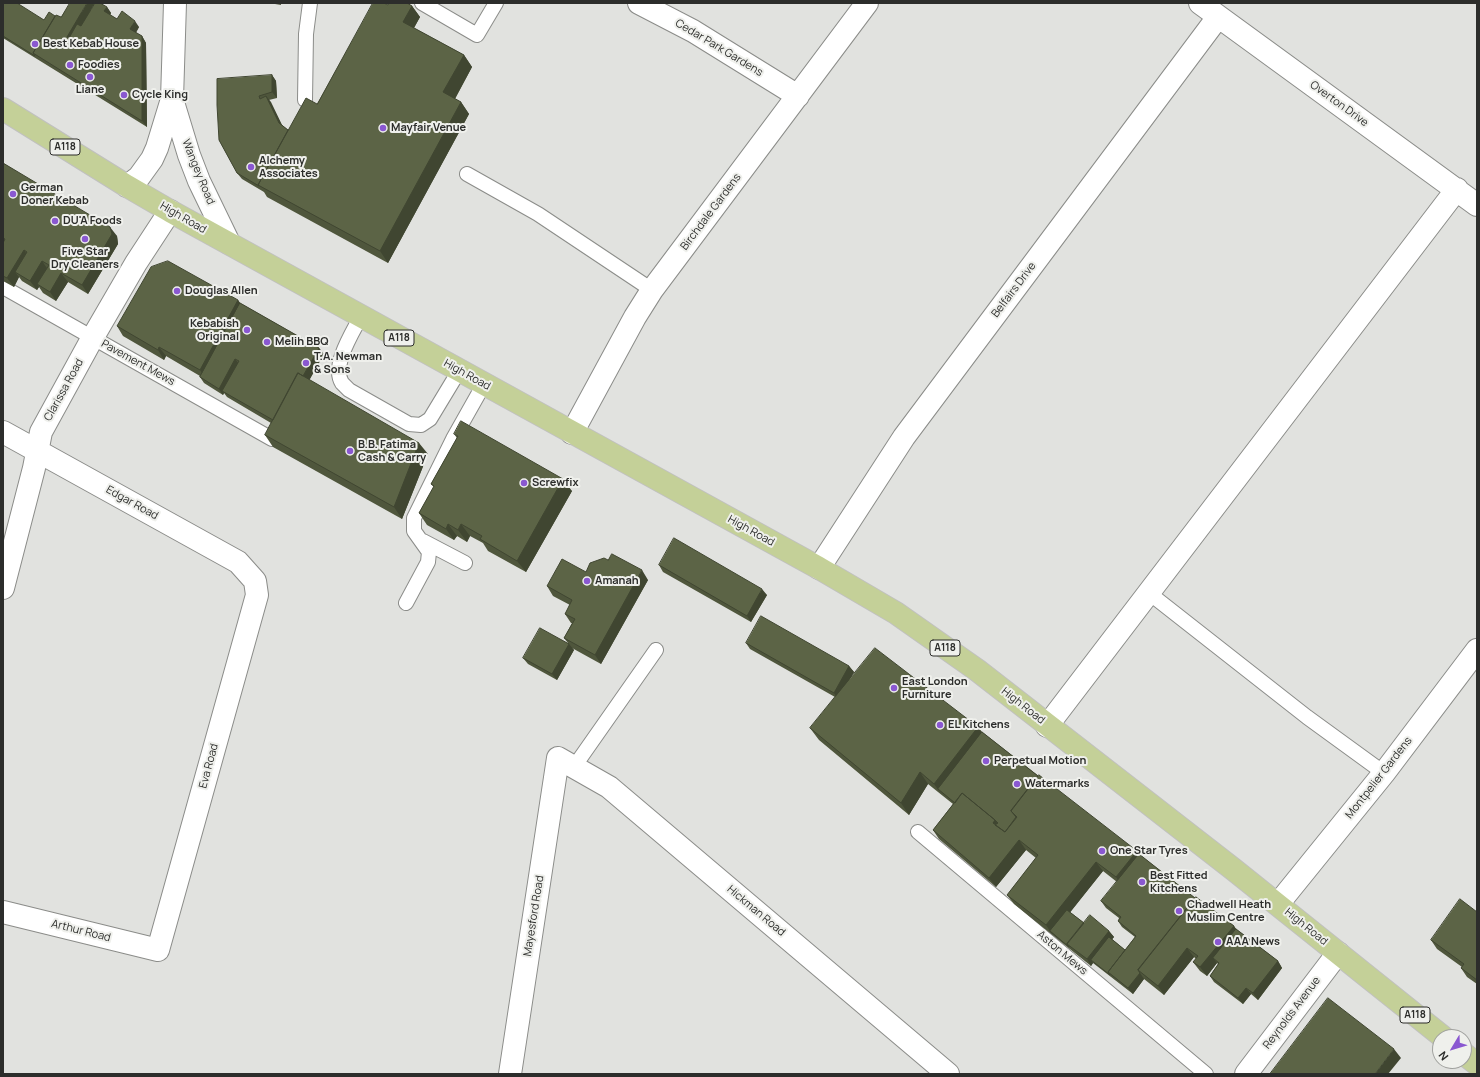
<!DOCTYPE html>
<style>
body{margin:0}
#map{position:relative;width:1480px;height:1077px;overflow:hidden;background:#e1e2df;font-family:Manrope,sans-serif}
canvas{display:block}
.frame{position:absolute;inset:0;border:4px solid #2c2d2b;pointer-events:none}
.north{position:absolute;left:1432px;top:1029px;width:40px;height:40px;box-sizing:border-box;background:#eff0ec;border:1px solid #a1a29f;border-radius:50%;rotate:232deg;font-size:11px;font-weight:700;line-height:16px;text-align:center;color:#2c2d2b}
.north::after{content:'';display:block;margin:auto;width:14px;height:18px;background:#8a58d1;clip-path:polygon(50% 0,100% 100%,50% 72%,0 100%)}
</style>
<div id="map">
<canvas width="1480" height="1077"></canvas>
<div class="frame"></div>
<div class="north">N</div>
</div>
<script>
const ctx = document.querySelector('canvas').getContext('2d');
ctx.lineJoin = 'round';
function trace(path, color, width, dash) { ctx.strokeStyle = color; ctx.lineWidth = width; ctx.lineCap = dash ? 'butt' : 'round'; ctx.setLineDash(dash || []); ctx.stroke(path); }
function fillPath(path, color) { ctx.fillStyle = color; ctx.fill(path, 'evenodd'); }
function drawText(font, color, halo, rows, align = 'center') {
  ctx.font = font + ' Manrope,sans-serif'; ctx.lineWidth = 4; ctx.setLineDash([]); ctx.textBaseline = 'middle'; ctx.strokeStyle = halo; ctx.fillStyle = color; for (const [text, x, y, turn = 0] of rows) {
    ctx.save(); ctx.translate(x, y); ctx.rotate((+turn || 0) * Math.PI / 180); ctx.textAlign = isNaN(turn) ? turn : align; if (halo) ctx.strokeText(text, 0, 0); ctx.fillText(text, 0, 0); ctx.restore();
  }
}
const service = new Path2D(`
 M 422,3 L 477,35 L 496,3
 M 305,100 L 306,34 L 310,3
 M 467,174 L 538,214 L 652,290
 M 3,287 L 272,439
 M 361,316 C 353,332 331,365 342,383 C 344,385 347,388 349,390 L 409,424 L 421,425 L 430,419 L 459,371
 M 423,541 L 465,563
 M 1149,593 L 1307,717 L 1384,773
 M 406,603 L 428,562 L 429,552 L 414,531 L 414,518 L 453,439 L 484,384
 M 574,767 L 656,650
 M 918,832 L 1206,1074`);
const minor = new Path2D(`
 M 639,3 L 693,31 L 798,96
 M 1200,3 L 1477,205
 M 3,432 L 238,562 L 255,581 L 257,595 L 158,950 L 3,912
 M 572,433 L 635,317 L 652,290 L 867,3
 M 819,568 L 904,437 L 1218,17
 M 3,588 L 34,468 L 41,432 L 93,337 L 136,263 L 170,211
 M 1047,726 L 1457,189
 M 1278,904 L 1384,773 L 1477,650
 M 510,1074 L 558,758 L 609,787 L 948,1074
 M 1246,1074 L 1338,953`);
const tertiary = new Path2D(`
 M 172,99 L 189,155 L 199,181 L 229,243
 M 127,186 L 139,177 L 152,159 L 157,148 L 172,99 L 175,3`);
const primary = new Path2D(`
 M 3,109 L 127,186 L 170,211 L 819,568 L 896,613 L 977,670 L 1233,869 L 1443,1037
 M 1464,1054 L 1477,1064`);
trace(service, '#8b8c89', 16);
trace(minor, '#8b8c89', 24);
trace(tertiary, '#8b8c89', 24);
trace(primary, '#c0c0bf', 24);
trace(service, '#fff', 14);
trace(minor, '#fff', 22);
trace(tertiary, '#fff', 22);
trace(primary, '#c4d098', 22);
fillPath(new Path2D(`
 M 3,3 L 44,20 L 55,16 L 61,17 L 107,7 L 111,13 L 110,15 L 117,19 L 139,27 L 136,33 L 142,36 L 146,43 L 147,127 L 3,38 Z
 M 269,3 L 281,3 L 281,5 Z
 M 388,5 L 412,6 L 420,17 L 414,28 L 464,55 L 472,67 L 455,99 L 461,102 L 469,114 L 388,263 L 267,197 L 264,192 L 242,179 L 237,173 L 219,140 L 272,75 L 276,81 L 277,98 L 269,100 L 281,124 L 288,130 L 317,104 Z
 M 3,163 L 117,236 L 118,244 L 88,294 L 68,282 L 56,301 L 43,293 L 39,287 L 37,290 L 22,281 L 19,277 L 14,287 L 3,281 Z
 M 238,300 L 240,303 L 319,348 L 324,354 L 309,380 L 428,454 L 402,519 L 273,447 L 265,435 L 271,423 L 227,397 L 224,393 L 223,395 L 204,383 L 200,377 L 200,376 L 166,356 L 164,360 L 123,336 L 117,326 Z
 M 454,434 L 572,491 L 526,572 L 488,551 L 483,543 L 470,536 L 467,542 L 457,536 L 454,540 L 427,525 L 419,513 L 434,487 L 431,484 L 457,438 Z
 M 659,565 L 767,595 L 751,622 L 663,572 Z
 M 586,572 L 648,580 L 601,664 L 572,648 L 574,650 L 557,680 L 528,664 L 523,658 L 568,643 L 564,638 L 572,623 L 571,623 L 565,614 L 570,605 L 553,596 L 547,586 Z
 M 746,643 L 849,666 L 854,672 L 849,681 L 978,727 L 982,732 L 1139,854 L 1195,898 L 1234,926 L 1236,929 L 1278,961 L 1282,968 L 1258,1000 L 1251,994 L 1243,1004 L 1214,982 L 1210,976 L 1218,964 L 1217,963 L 1207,976 L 1200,971 L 1193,962 L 1196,959 L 1194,957 L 1164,995 L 1144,979 L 1133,994 L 1093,963 L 1091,966 L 1014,904 L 1007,895 L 1036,858 L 1026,850 L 996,887 L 939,839 L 933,830 L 953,804 L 928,784 L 909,815 L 819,740 L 810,728 L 835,697 L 750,649 ZM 1103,871 L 1117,882 L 1101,901 L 1106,908 L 1119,918 L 1118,921 L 1122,927 L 1135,937 L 1125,950 L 1112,939 L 1114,937 L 1109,931 L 1084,923 L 1070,912 Z
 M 1477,912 L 1477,984 L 1467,977 L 1461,968 L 1462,967 L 1437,949 L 1431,940 Z`), '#4f563c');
fillPath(new Path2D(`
 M 87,3 L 95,3 L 71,43 L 67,37 Z
 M 412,6 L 420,17 L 411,33 L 403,22 Z
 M 107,7 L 111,13 L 109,18 L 104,11 Z
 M 135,21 L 139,27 L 134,35 L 130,29 Z
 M 142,36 L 146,43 L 147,127 L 142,121 Z
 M 464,55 L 472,67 L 452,104 L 443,92 Z
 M 272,75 L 276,81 L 277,98 L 272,92 Z
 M 266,96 L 271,102 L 284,129 L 279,123 Z
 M 461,102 L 469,114 L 388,263 L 380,251 Z
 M 110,227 L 117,236 L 118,244 L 88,294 L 82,285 Z
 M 24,250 L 30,259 L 15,272 L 19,277 L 14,287 L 7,278 Z
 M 42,261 L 49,271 L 37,284 L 39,287 L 37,290 L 30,281 Z
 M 61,273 L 68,282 L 56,301 L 50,292 Z
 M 238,300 L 244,309 L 206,380 L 200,370 Z
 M 159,347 L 166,356 L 164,360 L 158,350 Z
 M 319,348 L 324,354 L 282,429 L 277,423 Z
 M 235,359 L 240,365 L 222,391 L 224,393 L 223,395 L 219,389 Z
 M 419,443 L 428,454 L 402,519 L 394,507 Z
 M 563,479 L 572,491 L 526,572 L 517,561 Z
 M 448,524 L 457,536 L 454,540 L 446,529 Z
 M 461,524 L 470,536 L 467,542 L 458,530 Z
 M 642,570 L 648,580 L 601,664 L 595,655 Z
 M 762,589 L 767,595 L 751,622 L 747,616 Z
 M 569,644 L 574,650 L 557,680 L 552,674 Z
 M 849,666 L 854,672 L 838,699 L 834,693 Z
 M 978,727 L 986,739 L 938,789 L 942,795 L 934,784 Z
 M 920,772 L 928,784 L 909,815 L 901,803 Z
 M 995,820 L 1002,829 L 993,823 Z
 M 1019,840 L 1026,850 L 996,887 L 989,878 Z
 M 1137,851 L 1143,860 L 1122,886 L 1116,877 Z
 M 1096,862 L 1103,871 L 1053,934 L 1050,931 L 1046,925 Z
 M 1234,926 L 1240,935 L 1213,958 L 1217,963 L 1207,976 L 1200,967 Z
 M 1109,931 L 1114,937 L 1094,962 L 1091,960 L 1093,963 L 1091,966 L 1087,959 Z
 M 1187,948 L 1194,957 L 1164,995 L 1158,986 Z
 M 1278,961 L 1282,968 L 1258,1000 L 1253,993 Z
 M 1140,973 L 1144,979 L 1133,994 L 1128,988 Z
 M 1246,988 L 1251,994 L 1243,1004 L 1238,998 Z
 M 1394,1049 L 1401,1058 L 1388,1074 L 1375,1074 Z`), '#404631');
const building = new Path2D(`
 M 3,3 L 17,3 L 44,20 L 49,12 L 55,16 L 33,53 L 35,56 L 3,36 Z
 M 70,3 L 87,3 L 67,37 L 69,38 L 77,24 L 81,26 L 95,3 L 100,3 L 107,7 L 104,11 L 117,19 L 122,11 L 135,21 L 130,29 L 142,36 L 142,121 L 33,53 L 56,15 L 61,17 Z
 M 373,3 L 384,3 L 388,5 L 389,3 L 407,3 L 412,6 L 403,22 L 464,55 L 443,92 L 461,102 L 380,251 L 258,185 L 306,98 L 317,104 Z
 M 272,75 L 272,92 L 259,96 L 260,99 L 266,96 L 279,123 L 288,130 L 258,185 L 259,186 L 237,173 L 219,140 L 217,105 L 217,79 Z
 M 3,163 L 110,227 L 112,234 L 82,285 L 61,273 L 50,292 L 37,284 L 49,265 L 42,261 L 30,281 L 15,272 L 27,252 L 24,250 L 7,278 L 3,276 L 3,243 L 5,239 L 3,238 Z
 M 168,261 L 238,300 L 200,370 L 159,347 L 158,350 L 117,326 L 151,267 Z
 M 240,303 L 319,348 L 303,376 L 298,373 L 273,420 L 222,391 L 239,361 L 235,359 L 219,389 L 200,377 Z
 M 298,373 L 419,443 L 394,507 L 265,435 Z
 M 461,421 L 563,479 L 517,561 L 480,539 L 482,536 L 461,524 L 458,530 L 448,524 L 446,529 L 419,513 L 434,486 L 431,484 L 458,436 L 454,434 Z
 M 674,538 L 762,589 L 747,616 L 659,565 Z
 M 612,554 L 642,570 L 595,655 L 564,638 L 575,619 L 565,614 L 572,600 L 547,586 L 562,559 L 586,572 L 590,563 L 604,558 L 608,560 Z
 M 761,616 L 849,666 L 834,693 L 746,643 Z
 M 540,628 L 569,644 L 552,674 L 523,658 Z
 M 875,648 L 978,727 L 934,784 L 920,772 L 901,803 L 810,728 Z
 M 982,732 L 1038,776 L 1011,811 L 1016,817 L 1005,832 L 995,825 L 998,823 L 995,820 L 962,793 L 955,803 L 938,789 Z
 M 1039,775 L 1137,851 L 1116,877 L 1096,862 L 1046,925 L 1007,895 L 1038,855 L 1019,840 L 989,878 L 933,830 L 962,793 L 995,820 L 993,823 L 1005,832 L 1017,817 L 1011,811 Z
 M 1139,854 L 1195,898 L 1138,970 L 1140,973 L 1128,988 L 1108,972 L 1136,936 L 1118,921 L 1121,917 L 1101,901 Z
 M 1196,897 L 1234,926 L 1200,967 L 1193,962 L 1198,956 L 1187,948 L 1158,986 L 1138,970 Z
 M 1460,899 L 1477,912 L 1477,980 L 1461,968 L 1464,964 L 1431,940 Z
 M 1067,910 L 1084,923 L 1067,944 L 1069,947 L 1050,931 Z
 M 1090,915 L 1109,931 L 1087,959 L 1067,944 Z
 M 1236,929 L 1278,961 L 1253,993 L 1246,988 L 1238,998 L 1210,976 L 1219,963 L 1213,958 Z
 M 1109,937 L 1125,950 L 1108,972 L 1110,975 L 1091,960 Z
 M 1328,998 L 1394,1049 L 1375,1074 L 1270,1074 Z`);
fillPath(building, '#5c6446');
trace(building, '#404631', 1);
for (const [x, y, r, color] of [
 [35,44,4,"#8a58d1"],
 [70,65,4,"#8a58d1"],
 [90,77,4,"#8a58d1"],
 [124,95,4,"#8a58d1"],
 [383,128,4,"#8a58d1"],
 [251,167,4,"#8a58d1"],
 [13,194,4,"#8a58d1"],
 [55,221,4,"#8a58d1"],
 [85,239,4,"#8a58d1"],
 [177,291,4,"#8a58d1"],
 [247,330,4,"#8a58d1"],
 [267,342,4,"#8a58d1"],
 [306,363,4,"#8a58d1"],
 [350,451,4,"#8a58d1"],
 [524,483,4,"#8a58d1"],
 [587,581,4,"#8a58d1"],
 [894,688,4,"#8a58d1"],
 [940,725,4,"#8a58d1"],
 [986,761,4,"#8a58d1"],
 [1017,784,4,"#8a58d1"],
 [1102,851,4,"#8a58d1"],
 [1142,882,4,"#8a58d1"],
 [1179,911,4,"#8a58d1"],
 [1218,942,4,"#8a58d1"]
]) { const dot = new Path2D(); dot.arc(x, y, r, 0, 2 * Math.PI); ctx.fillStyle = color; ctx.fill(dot); trace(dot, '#eff0ec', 1.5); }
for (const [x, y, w] of [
 [65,147,30],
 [399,338,30],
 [945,648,30],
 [1415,1015,30]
]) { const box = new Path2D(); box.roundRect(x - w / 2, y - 8, w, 16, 3); ctx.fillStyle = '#eff0ec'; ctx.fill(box); trace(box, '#2c2d2b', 1); }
drawText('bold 10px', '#2c2d2b', null, [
 ["A118",65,147],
 ["A118",399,338],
 ["A118",945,648],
 ["A118",1415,1015]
]);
drawText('bold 11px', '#2c2d2b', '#eff0ec', [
 ["Best Kebab House",43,44],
 ["Foodies",78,65],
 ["Liane",90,90,"center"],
 ["Cycle King",132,95],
 ["Mayfair Venue",391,128],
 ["Alchemy",259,161],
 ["Associates",259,174],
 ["German",21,188],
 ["Doner Kebab",21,201],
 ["DU'A Foods",63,221],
 ["Five Star",85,252,"center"],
 ["Dry Cleaners",85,265,"center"],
 ["Douglas Allen",185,291],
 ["Kebabish",239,324,"right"],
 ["Original",239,337,"right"],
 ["Melih BBQ",275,342],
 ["T.A. Newman",314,357],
 ["& Sons",314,370],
 ["B.B. Fatima",358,445],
 ["Cash & Carry",358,458],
 ["Screwfix",532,483],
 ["Amanah",595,581],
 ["East London",902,682],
 ["Furniture",902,695],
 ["EL Kitchens",948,725],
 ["Perpetual Motion",994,761],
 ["Watermarks",1025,784],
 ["One Star Tyres",1110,851],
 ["Best Fitted",1150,876],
 ["Kitchens",1150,889],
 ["Chadwell Heath",1187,905],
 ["Muslim Centre",1187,918],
 ["AAA News",1226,942]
], 'left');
drawText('11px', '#2c2d2b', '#eff0ec', [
 ["Cedar Park Gardens",719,48,31],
 ["Overton Drive",1339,104,36],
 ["Wangey Road",198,172,68],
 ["Birchdale Gardens",711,212,-53],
 ["High Road",183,218,30],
 ["Belfairs Drive",1014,290,-53],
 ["Pavement Mews",138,363,29],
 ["High Road",467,375,29],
 ["Clarissa Road",64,390,-61],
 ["Edgar Road",132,503,29],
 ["High Road",751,531,29],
 ["High Road",1023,706,38],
 ["Eva Road",209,766,-75],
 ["Montpelier Gardens",1379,778,-52],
 ["Hickman Road",756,911,40],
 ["Mayesford Road",534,916,-81],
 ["High Road",1306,927,39],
 ["Arthur Road",81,931,14],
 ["Aston Mews",1062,953,40],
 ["Reynolds Avenue",1292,1013,-53]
]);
</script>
